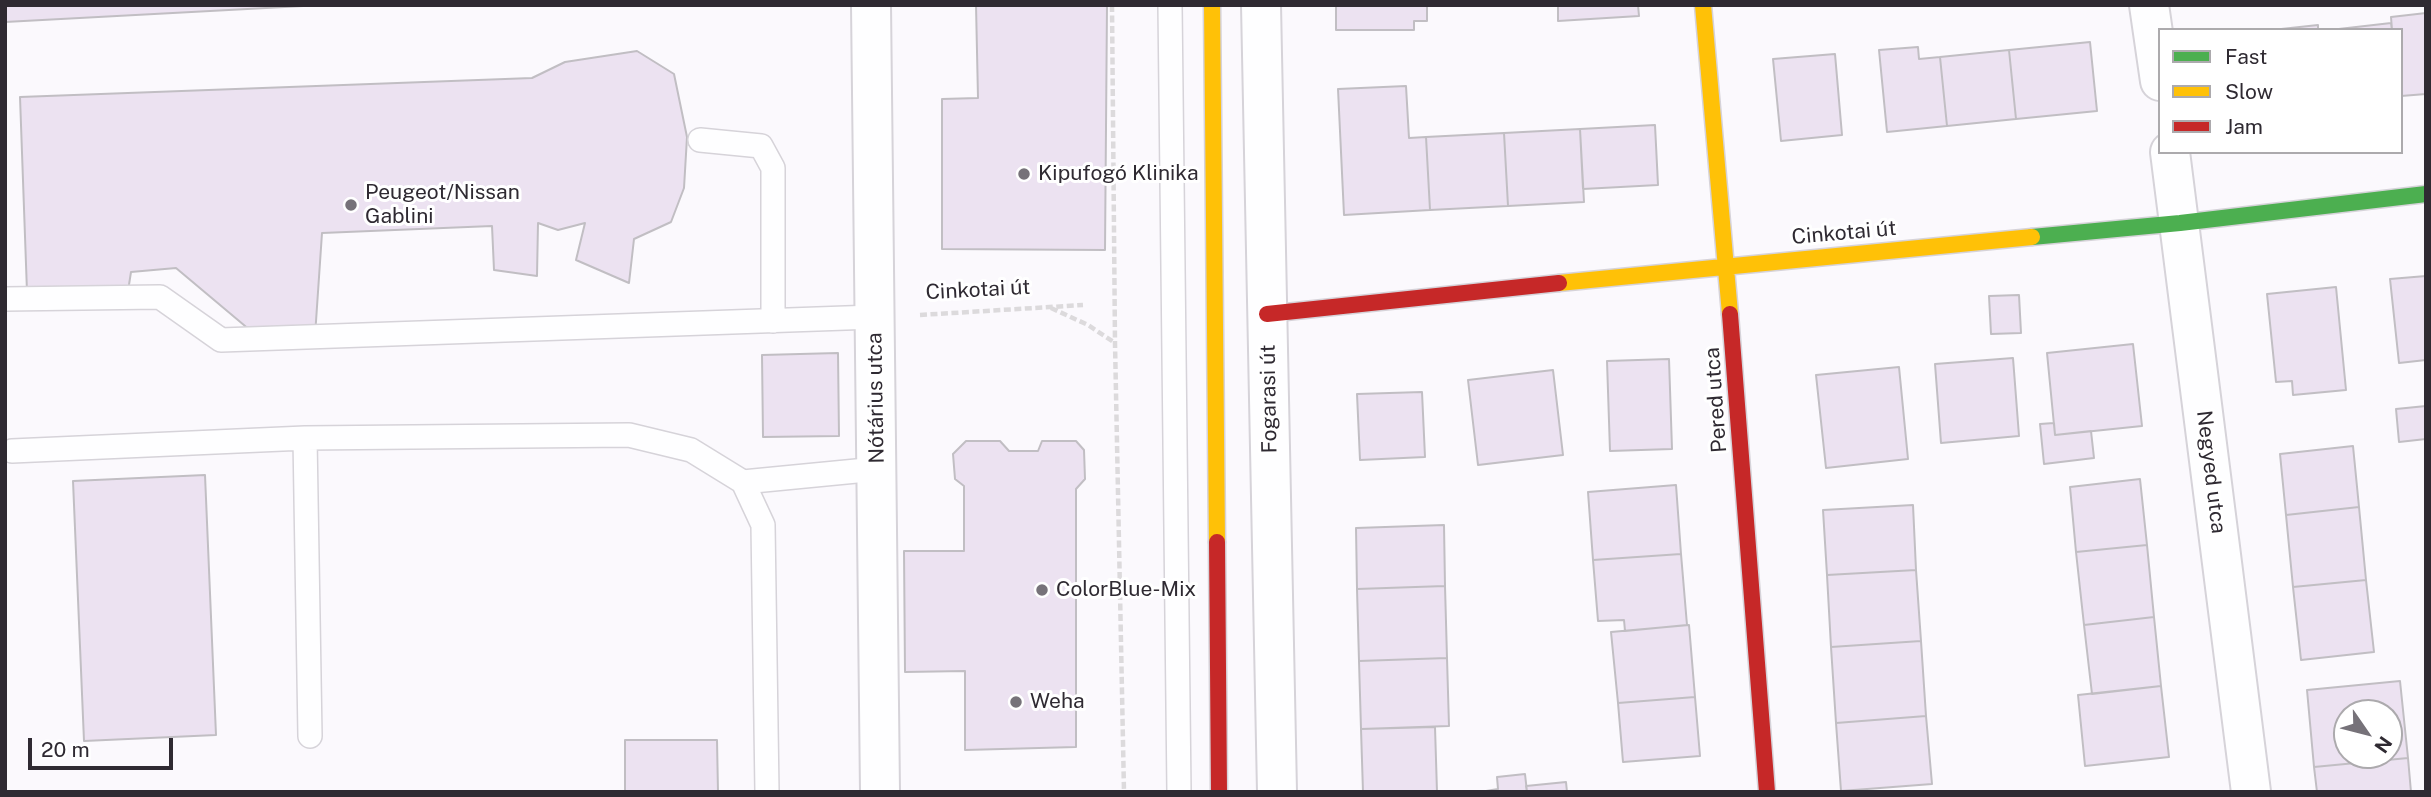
<!DOCTYPE html>
<meta charset="utf-8">
<style>
body{margin:0}
#map{position:relative;width:2431px;height:797px;overflow:hidden;background:#fbf9fd;font-family:"Public Sans",sans-serif}
canvas{display:block}
.frame{position:absolute;inset:0;border:7px solid #2f2a32;pointer-events:none}
.legend{position:absolute;left:2158px;top:28px;width:245px;height:126px;box-sizing:border-box;background:#fff;border:2px solid #acaaad;margin:0;padding:9px 12px;list-style:none;font-size:21px;color:#2f2a32}
.legend li{display:flex;align-items:center;gap:14px;height:35px}
.legend b{width:35px;border:2px solid #acaaad}
.north{position:absolute;left:2333px;top:699px;width:70px;height:70px;box-sizing:border-box;background:#fff;border:2px solid #acaaad;border-radius:50%;rotate:125deg;font-size:19px;font-weight:700;line-height:28px;text-align:center;color:#2f2a32}
.north::after{content:'';display:block;margin:auto;width:24px;height:32px;background:#767279;clip-path:polygon(50% 0,100% 100%,50% 72%,0 100%)}
.scale{position:absolute;left:28px;top:738px;width:145px;height:32px;box-sizing:border-box;border:4px solid #2f2a32;border-top:0;padding-left:9px;font-size:21px;line-height:24px;white-space:nowrap;color:#2f2a32;-webkit-text-stroke:5px #fff;paint-order:stroke}
</style>
<div id="map">
<canvas width="2431" height="797"></canvas>
<div class="frame"></div>
<ul class="legend">
<li><b style="height:9px;background:#4caf50"></b>Fast</li>
<li><b style="height:9px;background:#ffc107"></b>Slow</li>
<li><b style="height:9px;background:#c62828"></b>Jam</li>
</ul>
<div class="north">N</div>
<div class="scale">20 m</div>
</div>
<script>
const ctx = document.querySelector('canvas').getContext('2d');
ctx.lineJoin = 'round';
function fillPath(path, color) { ctx.fillStyle = color; ctx.fill(path, 'evenodd'); }
function trace(path, color, width, dash) { ctx.strokeStyle = color; ctx.lineWidth = width; ctx.lineCap = dash ? 'butt' : 'round'; ctx.setLineDash(dash || []); ctx.stroke(path); }
function drawText(font, color, halo, rows, align = 'center') {
  ctx.font = font + ' "Public Sans",sans-serif'; ctx.lineWidth = 6; ctx.setLineDash([]); ctx.textBaseline = 'middle'; ctx.strokeStyle = halo; ctx.fillStyle = color; for (const [text, x, y, turn = 0] of rows) {
    ctx.save(); ctx.translate(x, y); ctx.rotate((+turn || 0) * Math.PI / 180); ctx.textAlign = isNaN(turn) ? turn : align; if (halo) ctx.strokeText(text, 0, 0); ctx.fillText(text, 0, 0); ctx.restore();
  }
}
const building = new Path2D(`
 M 5,5 L 322,5 L 5,22 Z
 M 976,5 L 1107,5 L 1105,250 L 942,249 L 942,99 L 978,98 Z
 M 1336,5 L 1427,5 L 1427,21 L 1414,21 L 1414,30 L 1336,30 Z
 M 1558,5 L 1638,5 L 1639,16 L 1558,21 Z
 M 2426,13 L 2426,94 L 2401,96 L 2401,30 L 2392,30 L 2391,17 Z
 M 2391,23 L 2392,30 L 2330,30 Z
 M 2318,25 L 2318,30 L 2272,30 Z
 M 2090,42 L 2097,111 L 2016,119 L 2009,50 Z
 M 1918,47 L 1919,59 L 1940,57 L 1947,126 L 1887,132 L 1879,50 Z
 M 2009,50 L 2016,119 L 1947,126 L 1940,57 Z
 M 637,51 L 674,74 L 687,137 L 684,188 L 671,222 L 634,239 L 629,283 L 576,260 L 585,223 L 558,230 L 538,223 L 537,276 L 494,270 L 492,226 L 322,233 L 315,336 L 251,331 L 176,268 L 131,272 L 128,291 L 27,292 L 20,97 L 532,78 L 565,62 Z
 M 1835,54 L 1842,135 L 1781,141 L 1773,59 Z
 M 1406,86 L 1409,138 L 1426,137 L 1430,210 L 1344,215 L 1338,89 Z
 M 1655,125 L 1658,185 L 1583,189 L 1580,129 Z
 M 1580,129 L 1584,202 L 1508,206 L 1504,133 Z
 M 1504,133 L 1508,206 L 1430,210 L 1426,137 Z
 M 2426,276 L 2426,360 L 2399,363 L 2390,279 Z
 M 2336,287 L 2346,390 L 2293,395 L 2292,381 L 2276,382 L 2267,294 Z
 M 2019,295 L 2021,333 L 1991,334 L 1989,296 Z
 M 2133,344 L 2142,426 L 2055,435 L 2047,353 Z
 M 838,353 L 839,436 L 763,437 L 762,355 Z
 M 2013,358 L 2019,436 L 1941,443 L 1935,364 Z
 M 1669,359 L 1672,449 L 1610,451 L 1607,361 Z
 M 1899,367 L 1908,459 L 1826,468 L 1816,375 Z
 M 1553,370 L 1563,455 L 1478,465 L 1468,380 Z
 M 1422,392 L 1425,457 L 1360,460 L 1357,394 Z
 M 2426,406 L 2426,439 L 2399,442 L 2396,409 Z
 M 2054,423 L 2055,435 L 2091,431 L 2094,458 L 2044,464 L 2040,424 Z
 M 966,441 L 1000,441 L 1009,451 L 1038,451 L 1042,441 L 1076,441 L 1084,450 L 1085,479 L 1076,489 L 1076,747 L 965,750 L 965,671 L 905,672 L 904,551 L 964,551 L 964,486 L 955,479 L 953,454 Z
 M 2353,446 L 2359,507 L 2286,515 L 2280,454 Z
 M 205,475 L 216,735 L 84,741 L 73,481 Z
 M 2140,479 L 2147,545 L 2076,552 L 2070,487 Z
 M 1676,485 L 1681,554 L 1593,560 L 1588,492 Z
 M 1913,505 L 1916,570 L 1827,575 L 1823,510 Z
 M 2359,507 L 2366,580 L 2293,587 L 2286,515 Z
 M 1444,525 L 1445,586 L 1357,589 L 1356,528 Z
 M 2147,545 L 2154,617 L 2084,625 L 2076,552 Z
 M 1681,554 L 1687,625 L 1625,631 L 1624,620 L 1598,621 L 1593,560 Z
 M 1916,570 L 1921,641 L 1831,647 L 1827,575 Z
 M 2366,580 L 2374,652 L 2301,660 L 2293,587 Z
 M 1445,586 L 1447,658 L 1359,661 L 1357,589 Z
 M 2154,617 L 2161,686 L 2092,694 L 2084,625 Z
 M 1689,625 L 1695,697 L 1618,703 L 1611,632 Z
 M 1921,641 L 1926,716 L 1836,723 L 1831,647 Z
 M 1447,658 L 1449,726 L 1361,729 L 1359,661 Z
 M 2400,681 L 2408,758 L 2314,767 L 2307,690 ZM 2347,713 L 2389,713 L 2389,755 L 2347,755 Z
 M 2161,686 L 2169,757 L 2085,766 L 2078,695 Z
 M 1695,697 L 1700,756 L 1623,762 L 1618,703 Z
 M 1926,716 L 1932,784 L 1841,791 L 1836,723 Z
 M 1435,727 L 1437,792 L 1363,792 L 1361,729 Z
 M 625,740 L 717,740 L 718,792 L 625,792 Z
 M 2408,758 L 2411,792 L 2317,792 L 2314,767 Z
 M 1525,774 L 1527,792 L 1480,792 L 1498,789 L 1497,777 Z
 M 1566,782 L 1567,792 L 1527,792 L 1526,786 Z`);
fillPath(building, '#ece2f1');
trace(building, '#c1bec3', 2);
const lane = new Path2D(`
 M 1170,5 L 1179,792
 M 700,140 L 761,146 L 773,168 L 773,321
 M 5,299 L 160,297 L 221,340 L 874,317
 M 305,438 L 310,736
 M 12,451 L 305,438 L 629,435 L 691,450 L 743,482 L 877,469
 M 743,482 L 763,525 L 767,792`);
const street = new Path2D(`
 M 871,5 L 880,792
 M 1261,5 L 1277,792
 M 2149,5 L 2160,81
 M 2170,152 L 2251,792`);
const fast = new Path2D(`
 M 2032,237 L 2180,223 L 2426,194`);
const slow = new Path2D(`
 M 1212,5 L 1217,542
 M 1703,5 L 1730,314
 M 1559,283 L 2032,237`);
const jam = new Path2D(`
 M 1267,314 L 1559,283
 M 1730,314 L 1767,792
 M 1217,542 L 1219,792`);
trace(lane, '#d6d3d9', 26);
trace(street, '#d6d3d9', 42);
trace(fast, '#d6d3d9', 19);
trace(slow, '#d6d3d9', 19);
trace(jam, '#d6d3d9', 19);
trace(new Path2D(`
 M 1112,5 L 1115,343 L 1124,792
 M 1051,308 L 1088,325 L 1115,343
 M 920,315 L 1083,305`), '#dcdadc', 4.5, [7, 3.5]);
trace(lane, '#fefeff', 23);
trace(street, '#fefeff', 38);
trace(fast, '#4caf50', 16);
trace(slow, '#ffc107', 16);
trace(jam, '#c62828', 16);
for (const [x, y, r, color] of [
 [1024,174,7,"#767279"],
 [351,205,7,"#767279"],
 [1042,590,7,"#767279"],
 [1016,702,7,"#767279"]
]) { const dot = new Path2D(); dot.arc(x, y, r, 0, 2 * Math.PI); ctx.fillStyle = color; ctx.fill(dot); trace(dot, '#fff', 2.5); }
drawText('21px', '#2f2a32', '#fff', [
 ["Kipufogó Klinika",1038,174],
 ["Peugeot/Nissan",365,193],
 ["Gablini",365,217],
 ["ColorBlue-Mix",1056,590],
 ["Weha",1030,702]
], 'left');
drawText('21px', '#2f2a32', '#fff', [
 ["Cinkotai út",1844,233,-5],
 ["Cinkotai út",978,290,-3],
 ["Nótárius utca",876,398,-91],
 ["Fogarasi út",1269,399,-91],
 ["Pered utca",1716,400,-94],
 ["Negyed utca",2211,472,83]
]);
</script>
